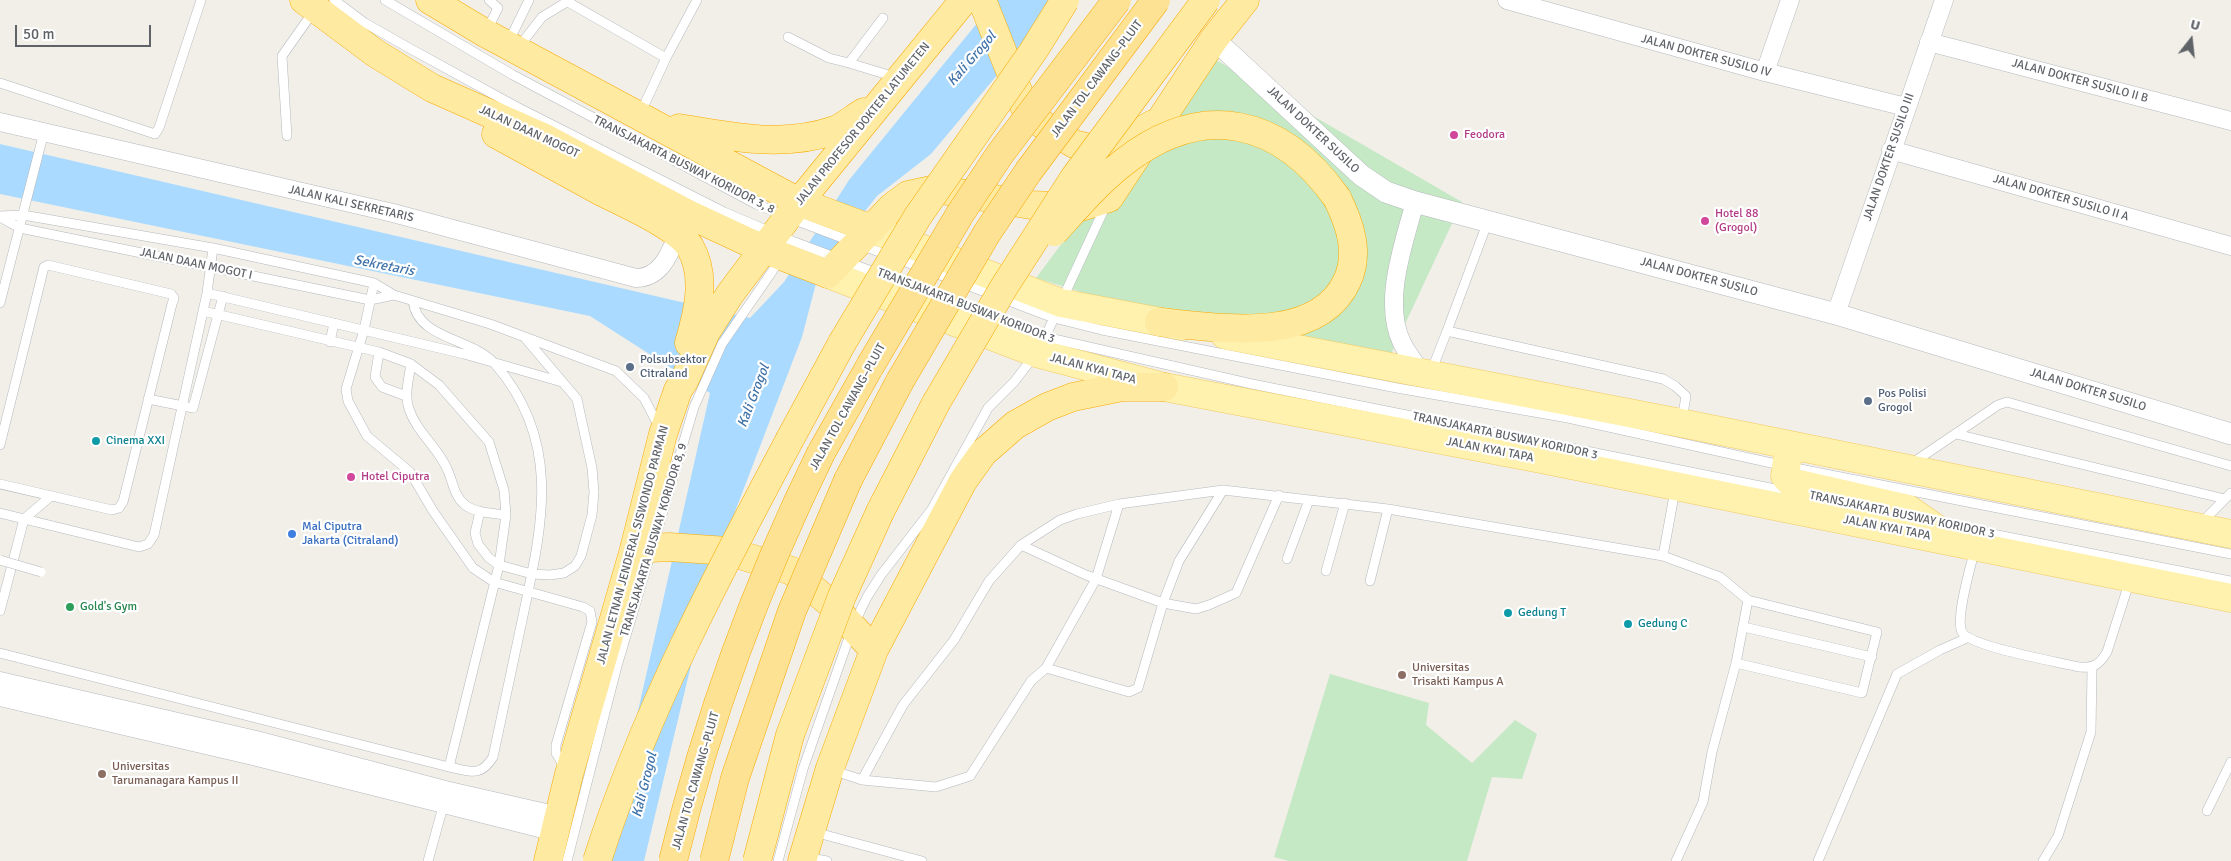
<!DOCTYPE html>
<meta charset="utf-8">
<style>
body{margin:0}
#map{position:relative;width:2231px;height:861px;overflow:hidden;background:#f1efe8;font-family:Signika,sans-serif}
canvas{display:block}
.north{position:absolute;left:2166px;top:15px;width:50px;height:50px;-webkit-text-stroke:4px #fff;paint-order:stroke;rotate:16deg;font-size:14px;font-weight:700;line-height:20px;text-align:center;color:#5f6368}
.north::after{content:'';display:block;margin:auto;width:18px;height:22px;background:#5f6368;clip-path:polygon(50% 0,100% 100%,50% 72%,0 100%)}
.scale{position:absolute;left:15px;top:25px;width:136px;height:22px;box-sizing:border-box;border:2px solid #5f6368;border-top:0;padding-left:6px;font-size:15px;line-height:18px;white-space:nowrap;color:#5f6368;-webkit-text-stroke:4px #fff;paint-order:stroke}
</style>
<div id="map">
<canvas width="2231" height="861"></canvas>
<div class="north">U</div>
<div class="scale">50 m</div>
</div>
<script>
const ctx = document.querySelector('canvas').getContext('2d');
ctx.lineJoin = 'round';
function fillPath(path, color) { ctx.fillStyle = color; ctx.fill(path, 'evenodd'); }
function trace(path, color, width, dash) { ctx.strokeStyle = color; ctx.lineWidth = width; ctx.lineCap = dash ? 'butt' : 'round'; ctx.setLineDash(dash || []); ctx.stroke(path); }
function drawText(font, color, halo, rows, align = 'center') {
  ctx.font = font + ' Signika,sans-serif'; ctx.lineWidth = 4.5; ctx.setLineDash([]); ctx.textBaseline = 'middle'; ctx.strokeStyle = halo; ctx.fillStyle = color; for (const [text, x, y, turn = 0] of rows) {
    ctx.save(); ctx.translate(x, y); ctx.rotate((+turn || 0) * Math.PI / 180); ctx.textAlign = isNaN(turn) ? turn : align; if (halo) ctx.strokeText(text, 0, 0); ctx.fillText(text, 0, 0); ctx.restore();
  }
}
fillPath(new Path2D(`
 M 1204,53 L 1462,202 L 1377,384 L 1036,278 Z
 M 1330,674 L 1429,703 L 1426,725 L 1472,763 L 1515,720 L 1537,734 L 1522,779 L 1492,777 L 1467,861 L 1289,861 L 1274,857 Z`), '#c5e8c5');
fillPath(new Path2D(`
 M 996,0 L 1060,0 L 931,154 L 877,196 L 820,268 L 802,337 L 726,535 L 693,657 L 644,861 L 604,861 L 710,393 L 590,316 L 0,194 L 0,144 L 750,318 L 784,282 L 849,180 Z`), '#aadaff');
const service = new Path2D(`
 M 334,0 L 365,23 L 409,48 L 515,106 L 724,212 L 792,241 L 1045,337 L 1252,384 L 1790,492
 M 385,0 L 513,75 L 756,204 L 787,217 L 1054,318 L 1102,330 L 1397,388 L 1568,418 L 1785,466 L 2231,554
 M 568,2 L 666,58
 M 883,18 L 849,63 L 895,77
 M 487,30 L 498,8 L 489,0
 M 788,37 L 829,58 L 849,63
 M 508,43 L 529,0
 M 518,48 L 542,17 L 570,0
 M 0,83 L 155,134 L 159,128 L 201,0
 M 640,114 L 666,58 L 697,0
 M 287,136 L 282,56 L 313,12
 M 0,216 L 23,215 L 213,248 L 374,283 L 394,295 L 490,324 L 616,371 L 644,398 L 659,427
 M 0,217 L 20,228 L 370,300 L 394,295
 M 374,283 L 364,330 L 346,389 L 348,401 L 367,436 L 410,472 L 433,511 L 473,568 L 494,582 L 583,607 L 590,611 L 592,622 L 556,745 L 556,753 L 565,768
 M 207,293 L 464,354 L 562,382
 M 1062,300 L 1106,205
 M 0,303 L 44,132
 M 203,311 L 379,352 L 411,364 L 439,385 L 489,442 L 504,490 L 506,515 L 499,565 L 449,767
 M 1447,331 L 1488,221
 M 1043,341 L 1056,314
 M 330,342 L 334,323
 M 379,352 L 375,377 L 382,387 L 406,396
 M 411,364 C 409,378 404,395 409,409 C 417,433 439,448 448,471 C 453,482 454,496 465,505 C 476,513 492,513 506,515
 M 1431,372 L 1447,331 L 1663,379 L 1675,386 L 1686,396 L 1682,420
 M 148,399 L 193,408 L 223,296
 M 1956,434 L 2225,499
 M 0,445 L 44,267 L 48,265 L 171,294 L 174,298 L 172,304 L 123,502 L 119,508 L 112,510 L 0,484
 M 1911,464 L 1998,405 L 2007,402 L 2231,466
 M 1388,509 L 1663,556 L 1720,577 L 1748,600 L 1877,632 L 1862,693 L 1736,663
 M 480,511 L 475,533 L 478,544 L 489,558 L 499,565 L 532,574 L 550,575 L 564,573 L 575,566 L 581,556 L 592,515 L 594,492 L 592,468 L 580,413 L 577,399 L 526,339
 M 0,513 L 139,547 L 148,544 L 154,535 L 207,293 L 213,248
 M 2200,524 L 2231,493
 M 1947,525 L 2231,581
 M 1021,545 L 1086,575 L 1163,603 L 1196,609 L 1209,605 L 1236,593 L 1279,495
 M 1975,549 C 1971,565 1955,619 1962,632 C 1970,647 2059,662 2079,667 C 2094,668 2099,665 2107,652 L 2130,580
 M 1663,556 L 1675,490
 M 1287,559 L 1309,500
 M 1326,571 L 1345,503
 M 0,611 L 24,519 L 51,496
 M 1744,627 L 1872,657
 M 0,653 L 449,767 C 470,771 480,778 493,757 C 503,710 513,663 523,616 C 542,526 563,442 495,364 C 471,337 418,340 413,301
 M 1046,668 L 1129,692 L 1138,688 L 1163,603 L 1179,561 L 1223,490
 M 832,770 L 862,780 L 936,787 L 970,776 L 1031,681 L 1046,668 L 1096,579 L 1119,504
 M 862,780 L 903,705 L 954,640 L 989,581 L 1021,545 L 1060,520 L 1077,514 L 1119,504 L 1223,490 L 1388,509 L 1370,581
 M 2207,811 L 2231,762
 M 814,832 L 922,861
 M 805,857 L 827,861
 M 428,861 L 444,803
 M 567,861 L 617,666 L 694,407 L 722,344 L 780,260
 M 778,861 L 803,769 L 853,626 L 867,597 L 881,575 L 932,509 L 988,408 L 1014,382 L 1034,356
 M 1676,861 L 1703,802 L 1712,752 L 1736,663 L 1748,600
 M 1818,861 L 1897,674 L 1940,650 L 1967,638
 M 2043,861 L 2058,836 L 2091,732 L 2092,668`);
const minor = new Path2D(`
 M 1507,0 L 1765,72 L 1906,107
 M 1929,42 L 2231,121
 M 1765,72 L 1790,0
 M 0,122 L 393,213 L 636,278 C 661,278 670,253 678,234
 M 1891,150 L 2231,246
 M 1415,202 C 1404,243 1382,302 1402,343 C 1407,353 1415,363 1421,372
 M 1836,314 L 1944,0
 M 0,681 L 256,740 L 445,790 L 559,816
 M 0,697 L 253,756 L 555,832`);
const tertiary = new Path2D(`
 M 1214,39 L 1361,175 L 1386,192 L 1415,202 L 1836,314 L 2231,434`);
const primary = new Path2D(`
 M 872,229 L 1061,303 L 1182,326
 M 828,274 L 1036,353 L 1164,387 L 1541,459 L 2231,598
 M 1225,335 L 1681,423 L 2231,534
 M 1789,445 L 1785,476 L 1790,482 L 1908,509 L 1947,536`);
const trunk = new Path2D(`
 M 304,0 L 375,53 L 432,88 L 545,138 L 690,215 L 763,249 L 828,274 L 892,207 L 908,195 L 936,189 L 1031,205 L 1081,207 L 1109,198 L 1214,39 L 1245,0
 M 430,0 L 485,33 L 799,202 L 872,229
 M 982,0 L 1024,106 L 1042,124 L 1074,144 L 1090,148 L 1113,147 L 1153,124
 M 679,128 C 731,137 784,148 835,130 C 845,126 855,117 864,112
 M 496,134 C 531,153 565,172 600,191 C 623,203 677,226 690,247 C 707,276 698,313 689,343
 M 1159,322 C 1217,327 1317,346 1347,281 C 1360,253 1350,224 1337,198
 M 790,439 L 842,343
 M 880,512 L 936,403
 M 633,553 L 651,548 L 669,547 L 727,551 L 792,571 L 831,604 L 874,650
 M 548,861 L 569,774 L 633,553 L 663,434 L 678,390 L 684,381 L 706,332 L 730,294 L 799,202 L 964,0
 M 802,861 L 830,768 L 874,650 L 963,481 L 983,453 L 1015,425 L 1047,407 L 1073,397 L 1122,387 L 1164,387`);
const motorway = new Path2D(`
 M 821,453 L 870,366
 M 848,480 L 900,381`);
trace(service, '#b5b8bc', 10);
trace(minor, '#b5b8bc', 19);
trace(tertiary, '#b5b8bc', 22);
trace(primary, '#f2c960', 29);
trace(trunk, '#f9ab00', 29);
trace(motorway, '#f9ab00', 29);
trace(service, '#fff', 9);
trace(minor, '#fff', 18);
trace(tertiary, '#fff', 21);
trace(primary, '#fff2af', 28);
trace(trunk, '#feeaa1', 28);
trace(motorway, '#fde293', 28);
const serviceBridge = new Path2D(`
 M 0,560 L 41,572`);
const trunkBridge = new Path2D(`
 M 1054,232 C 1076,208 1098,182 1124,162 C 1204,100 1281,119 1337,198
 M 842,343 L 918,216 L 1034,50 L 1065,0
 M 936,403 L 1004,287 L 1074,178 L 1206,0
 M 597,861 C 644,713 717,576 790,439
 M 757,861 L 790,735 L 842,596 L 880,512`);
const motorwayBridge = new Path2D(`
 M 870,366 L 960,214 L 1000,154 L 1117,0
 M 900,381 L 987,233 L 1028,172 L 1156,0
 M 673,861 C 707,720 757,583 821,453
 M 714,861 L 735,778 L 792,611 L 848,480`);
trace(serviceBridge, '#b5b8bc', 10, []);
trace(trunkBridge, '#f9ab00', 29, []);
trace(motorwayBridge, '#f9ab00', 29, []);
trace(serviceBridge, '#fff', 9);
trace(trunkBridge, '#feeaa1', 28);
trace(motorwayBridge, '#fde293', 28);
for (const [x, y, r, color] of [
 [1454,135,5,"#d1479c"],
 [1705,221,5,"#d1479c"],
 [630,367,5,"#5c6f8a"],
 [1868,401,5,"#5c6f8a"],
 [96,441,5,"#0f9aa8"],
 [351,477,5,"#d1479c"],
 [292,534,5,"#3f7fe0"],
 [70,607,5,"#2e9e5b"],
 [1508,613,5,"#0f9aa8"],
 [1628,624,5,"#0f9aa8"],
 [1402,675,5,"#8d6e63"],
 [102,774,5,"#8d6e63"]
]) { const dot = new Path2D(); dot.arc(x, y, r, 0, 2 * Math.PI); ctx.fillStyle = color; ctx.fill(dot); trace(dot, '#fff', 2); }
drawText('12px', '#5f6368', '#fff', [
 ["JALAN DOKTER SUSILO IV",1706,56,15],
 ["JALAN TOL CAWANG–PLUIT",1097,79,-53],
 ["JALAN DOKTER SUSILO II B",2080,81,15],
 ["JALAN PROFESOR DOKTER LATUMETEN",863,124,-51],
 ["JALAN DOKTER SUSILO",1313,130,43],
 ["JALAN DAAN MOGOT",529,132,25],
 ["JALAN DOKTER SUSILO III",1889,157,-71],
 ["TRANSJAKARTA BUSWAY KORIDOR 3, 8",684,165,27],
 ["JALAN DOKTER SUSILO II A",2061,198,16],
 ["JALAN KALI SEKRETARIS",351,204,13],
 ["JALAN DAAN MOGOT I",196,264,12],
 ["JALAN DOKTER SUSILO",1699,277,15],
 ["TRANSJAKARTA BUSWAY KORIDOR 3",966,306,21],
 ["JALAN KYAI TAPA",1093,369,15],
 ["JALAN DOKTER SUSILO",2088,390,17],
 ["JALAN TOL CAWANG–PLUIT",848,407,-61],
 ["TRANSJAKARTA BUSWAY KORIDOR 3",1505,436,12],
 ["JALAN KYAI TAPA",1490,450,11],
 ["TRANSJAKARTA BUSWAY KORIDOR 3",1902,515,12],
 ["JALAN KYAI TAPA",1887,528,11],
 ["TRANSJAKARTA BUSWAY KORIDOR 8, 9",654,540,-73],
 ["JALAN LETNAN JENDERAL SISWONDO PARMAN",633,545,-75],
 ["JALAN TOL CAWANG–PLUIT",696,781,-74]
]);
drawText('12px', '#b23c85', '#fff', [
 ["Feodora",1464,135],
 ["Hotel 88",1715,214],
 ["(Grogol)",1715,228],
 ["Hotel Ciputra",361,477]
], 'left');
drawText('12px', '#4e5e75', '#fff', [
 ["Polsubsektor",640,360],
 ["Citraland",640,374],
 ["Pos Polisi",1878,394],
 ["Grogol",1878,408]
], 'left');
drawText('12px', '#0d838f', '#fff', [
 ["Cinema XXI",106,441],
 ["Gedung T",1518,613],
 ["Gedung C",1638,624]
], 'left');
drawText('12px', '#366cbe', '#fff', [
 ["Mal Ciputra",302,527],
 ["Jakarta (Citraland)",302,541]
], 'left');
drawText('12px', '#27864d', '#fff', [
 ["Gold's Gym",80,607]
], 'left');
drawText('12px', '#785e54', '#fff', [
 ["Universitas",1412,668],
 ["Trisakti Kampus A",1412,682],
 ["Universitas",112,767],
 ["Tarumanagara Kampus II",112,781]
], 'left');
drawText('italic 14px', '#4174aa', '#fff', [
 ["Kali Grogol",972,59,-49],
 ["Sekretaris",384,266,11],
 ["Kali Grogol",754,396,-69],
 ["Kali Grogol",645,785,-76]
]);
</script>
